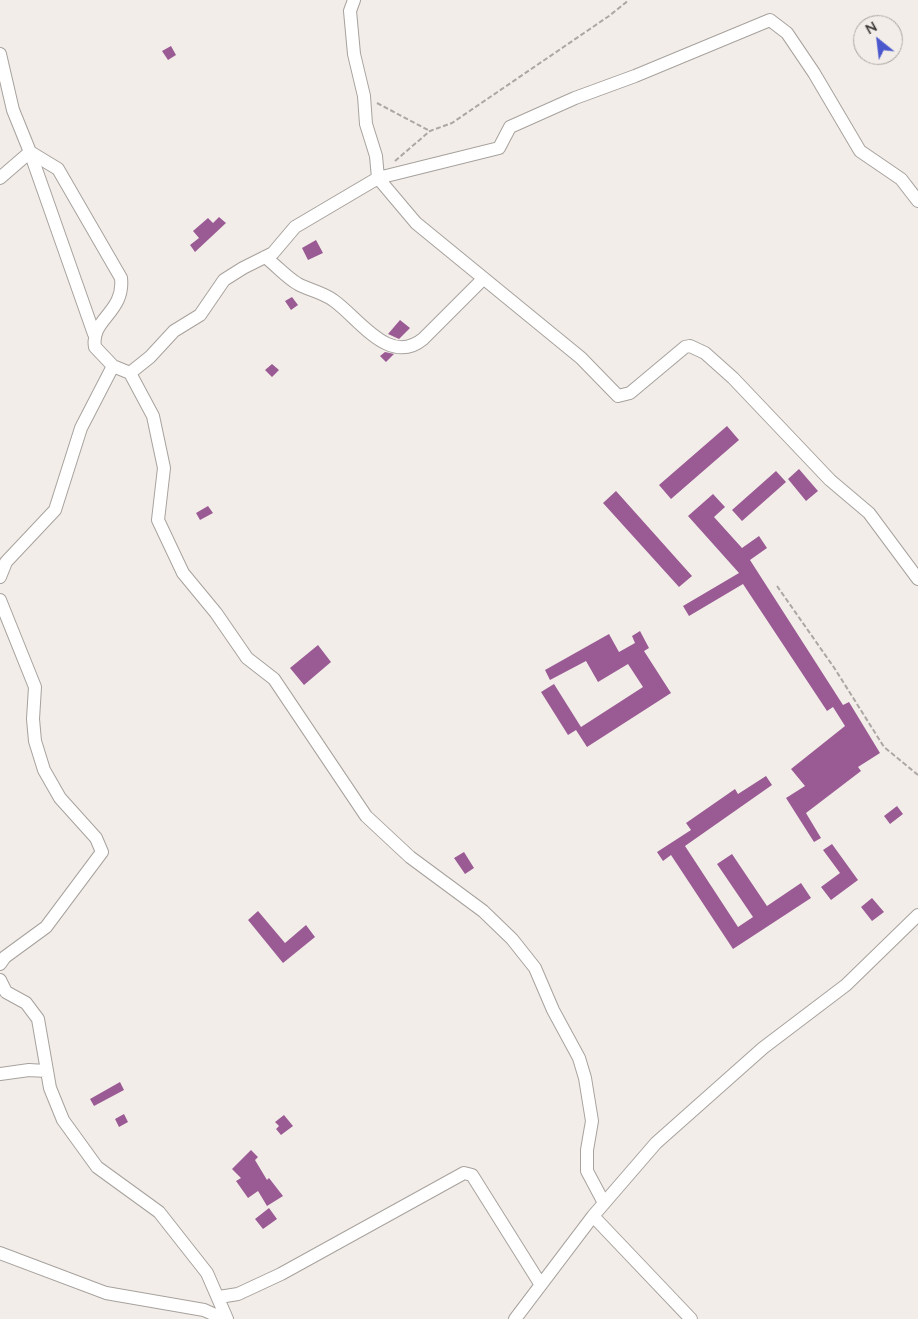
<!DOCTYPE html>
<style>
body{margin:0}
#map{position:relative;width:918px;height:1319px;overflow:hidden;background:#f3ede9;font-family:Lato,sans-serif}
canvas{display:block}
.north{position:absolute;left:853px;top:15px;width:50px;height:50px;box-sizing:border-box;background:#f3ede9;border:1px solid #aaa5a2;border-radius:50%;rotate:331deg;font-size:14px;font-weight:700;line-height:20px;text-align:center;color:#3c3a38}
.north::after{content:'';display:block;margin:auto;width:18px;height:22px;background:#4b58cd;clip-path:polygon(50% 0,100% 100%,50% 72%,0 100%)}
</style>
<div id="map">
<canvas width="918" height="1319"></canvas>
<div class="north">N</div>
</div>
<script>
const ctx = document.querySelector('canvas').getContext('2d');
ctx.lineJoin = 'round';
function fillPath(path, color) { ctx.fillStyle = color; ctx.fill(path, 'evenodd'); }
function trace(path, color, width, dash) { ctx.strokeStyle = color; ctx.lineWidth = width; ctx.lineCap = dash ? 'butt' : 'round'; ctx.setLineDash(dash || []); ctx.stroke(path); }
fillPath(new Path2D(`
 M 171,46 L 176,55 L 168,60 L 162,51 Z
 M 219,217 L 226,223 L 195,252 L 190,245 L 199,238 L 193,231 L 208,218 L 213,223 Z
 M 316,240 L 323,253 L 308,260 L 302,248 Z
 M 292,297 L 298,305 L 291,310 L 285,301 Z
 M 400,320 L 410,328 L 399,339 L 388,334 Z
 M 385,352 L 394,354 L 386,362 L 380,356 Z
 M 272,364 L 279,370 L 272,377 L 265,370 Z
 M 727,426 L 739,440 L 671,499 L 659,485 Z
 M 799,469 L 818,491 L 806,501 L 788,479 Z
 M 776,471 L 786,482 L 742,521 L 732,510 Z
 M 616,491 L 692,576 L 679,587 L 603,503 Z
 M 713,494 L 725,507 L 714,517 L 742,548 L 759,536 L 767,548 L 750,560 L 843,705 L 849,702 L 880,753 L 858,767 L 861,771 L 806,813 L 821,838 L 814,842 L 786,798 L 805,786 L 791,769 L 845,726 L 833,707 L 827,711 L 743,584 L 689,616 L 683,606 L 739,573 L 688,516 Z
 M 208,506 L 213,513 L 200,520 L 196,513 Z
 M 640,631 L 649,648 L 644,651 L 671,693 L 587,747 L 576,730 L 568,735 L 541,692 L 554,684 L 581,727 L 643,687 L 628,664 L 598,682 L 586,661 L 550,680 L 545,670 L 609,634 L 619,652 L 635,643 L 632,636 Z
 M 318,645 L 331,662 L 304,685 L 290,668 Z
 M 766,776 L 772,785 L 685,846 L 738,927 L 753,917 L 717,864 L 732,854 L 767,906 L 801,883 L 811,898 L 733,949 L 671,855 L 663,861 L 657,852 L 691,830 L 686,823 L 735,789 L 738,794 Z
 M 897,806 L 903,814 L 890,824 L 884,816 Z
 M 832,844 L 858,880 L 831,900 L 821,887 L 840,873 L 823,850 Z
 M 464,852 L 474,868 L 465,874 L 454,858 Z
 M 872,898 L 884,912 L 872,921 L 861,907 Z
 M 258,911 L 285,943 L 306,925 L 315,937 L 283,963 L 248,920 Z
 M 120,1082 L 124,1090 L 94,1106 L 90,1099 Z
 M 124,1114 L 128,1122 L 119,1127 L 115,1119 Z
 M 284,1115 L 293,1126 L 281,1135 L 276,1129 L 279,1126 L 275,1122 Z
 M 251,1150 L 258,1157 L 255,1160 L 267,1180 L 269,1178 L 283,1196 L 267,1206 L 258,1191 L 248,1198 L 236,1181 L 241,1178 L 232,1169 Z
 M 269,1208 L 277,1219 L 263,1229 L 255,1219 Z`), '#9a5b94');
const minor = new Path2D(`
 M 354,0 L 350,11 L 354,54 L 364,96 L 366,124 L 376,156 L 378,178 L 416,223 L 581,358 L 618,396 L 630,393 L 685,347 L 690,346 L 705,353 L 733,378 L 830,480 L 869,513 L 918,579
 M 0,54 L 13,110 L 30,152 L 94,334
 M 30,152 L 58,169 L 121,278 C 125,313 90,319 95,347 L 113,366 L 130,373 L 153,416 L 164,468 L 158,520 L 183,573 L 216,613 L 247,658 L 274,679 L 366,816 L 410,857 L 483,911 L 512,939 L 535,968 L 553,1010 L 579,1058 L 585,1078 L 592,1121 L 587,1150 L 587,1171 L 604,1203
 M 0,178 L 30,152
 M 265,257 C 276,265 286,277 298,284 C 309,290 322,292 333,300 C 358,317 389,367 423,339 L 483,279
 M 130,373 L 150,357 L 174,331 L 200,315 L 224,280 L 243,268 L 273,253 L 295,227 L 378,178 L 499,148 L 510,127 L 575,98 L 635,76 L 770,20 L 787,33 L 814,73 L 860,151 L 901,179 L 918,201
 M 0,577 L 6,562 L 55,510 L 81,428 L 113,366
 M 0,600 L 35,687 L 33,719 L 35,741 L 44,770 L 60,798 L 96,838 L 102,852 L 46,927 L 5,957 L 0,964
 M 0,980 L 6,992 L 26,1003 L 38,1019 L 50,1088 L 63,1120 L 97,1167 L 159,1212 L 207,1273 L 227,1319
 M 0,1074 L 29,1070 L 46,1071
 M 593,1216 L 691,1319
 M 0,1253 L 106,1293 L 204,1310 L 224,1319
 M 219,1297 L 238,1294 L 281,1274 L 464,1173 L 472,1175 L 541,1285
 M 515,1319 L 593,1216 L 656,1143 L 763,1048 L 846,985 L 918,915`);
trace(minor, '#a7a29d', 14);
trace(new Path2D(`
 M 377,103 L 430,131
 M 395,161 L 430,131 L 452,123 L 609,16 L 629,0
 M 777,586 L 835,669 L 884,747 L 918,775`), '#aca7a4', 2, [5, 2.5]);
trace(minor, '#fff', 12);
</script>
